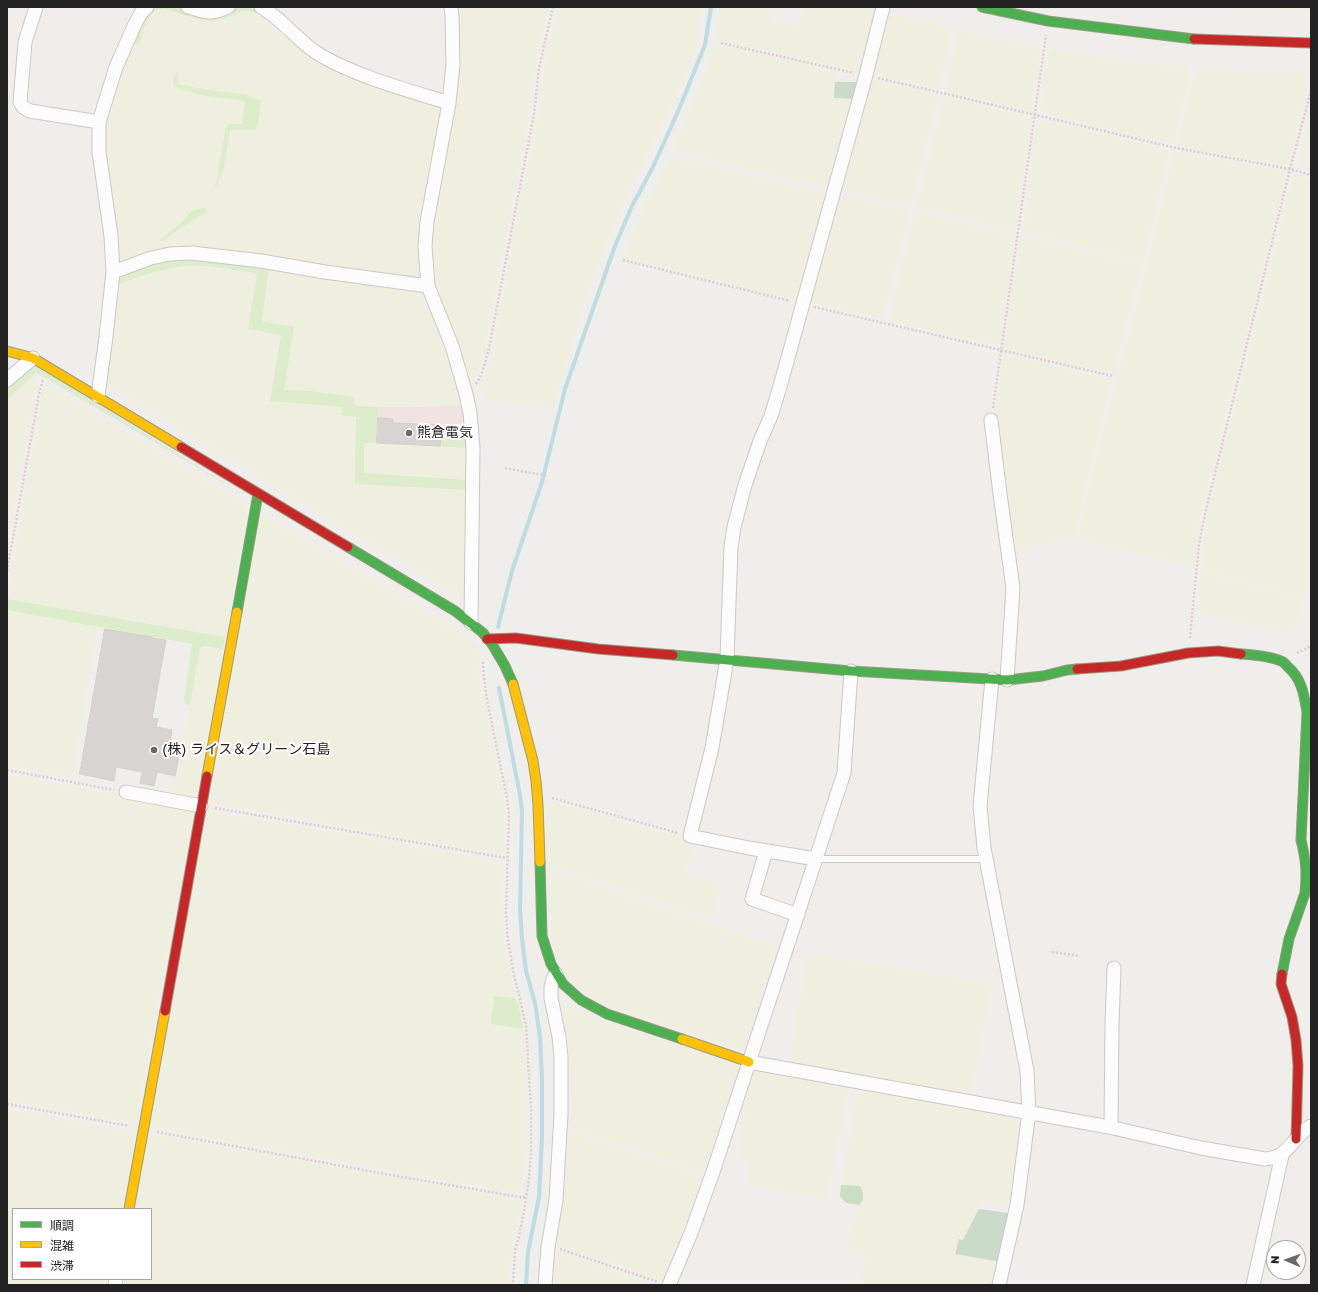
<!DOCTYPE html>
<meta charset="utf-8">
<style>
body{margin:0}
#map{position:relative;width:1318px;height:1292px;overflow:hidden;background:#f0eeeb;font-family:"Golos Text","Noto Sans JP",sans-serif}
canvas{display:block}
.frame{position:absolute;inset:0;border:8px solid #222;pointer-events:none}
.legend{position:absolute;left:12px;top:1208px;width:140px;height:72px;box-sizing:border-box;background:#fff;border:1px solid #a7a7a7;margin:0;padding:5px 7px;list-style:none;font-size:12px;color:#222}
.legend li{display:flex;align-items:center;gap:8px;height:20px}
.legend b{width:20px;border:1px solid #a7a7a7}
.north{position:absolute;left:1266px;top:1240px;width:40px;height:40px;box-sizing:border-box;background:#fff;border:1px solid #a7a7a7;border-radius:50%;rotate:272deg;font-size:11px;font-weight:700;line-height:16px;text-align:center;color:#222}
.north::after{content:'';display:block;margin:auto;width:14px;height:18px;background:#6a6968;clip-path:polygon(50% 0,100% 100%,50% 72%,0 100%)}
</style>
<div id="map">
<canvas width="1318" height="1292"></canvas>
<div class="frame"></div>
<ul class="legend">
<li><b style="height:5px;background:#4caf50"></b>順調</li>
<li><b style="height:5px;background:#ffc107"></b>混雑</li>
<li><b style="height:5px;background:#c62828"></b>渋滞</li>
</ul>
<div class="north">N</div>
</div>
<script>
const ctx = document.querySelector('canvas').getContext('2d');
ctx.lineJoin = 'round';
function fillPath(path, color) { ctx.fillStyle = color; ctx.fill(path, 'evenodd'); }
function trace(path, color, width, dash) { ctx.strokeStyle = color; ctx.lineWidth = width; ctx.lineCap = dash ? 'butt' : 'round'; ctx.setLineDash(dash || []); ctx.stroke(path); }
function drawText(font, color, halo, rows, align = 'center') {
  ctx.font = font + ' "Golos Text","Noto Sans JP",sans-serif'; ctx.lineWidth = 4; ctx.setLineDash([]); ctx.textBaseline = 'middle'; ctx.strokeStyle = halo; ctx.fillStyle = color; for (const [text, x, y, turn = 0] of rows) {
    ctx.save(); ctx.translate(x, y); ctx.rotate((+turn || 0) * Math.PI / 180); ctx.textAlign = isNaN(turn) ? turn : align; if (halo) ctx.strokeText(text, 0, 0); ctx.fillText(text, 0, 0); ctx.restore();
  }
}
fillPath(new Path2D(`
 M 461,405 L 468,405 L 467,448 L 377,443 L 378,407 L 422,407 Z`), '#f1e3e1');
fillPath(new Path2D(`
 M 455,7 L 549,7 L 535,70 L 529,117 L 483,358 L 475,378 L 469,384 L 433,284 L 430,236 L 451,127 L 459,74 L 459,47 Z
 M 558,7 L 703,7 L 698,41 L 693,58 L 681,87 L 640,169 L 619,214 L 596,269 L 583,308 L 553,409 L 486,399 L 483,392 L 479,389 L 485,376 L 491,359 L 522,194 L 540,106 L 542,82 L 544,66 Z
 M 720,7 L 776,7 L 773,20 L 798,27 L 804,7 L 878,7 L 863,72 L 724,41 L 717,38 Z
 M 1215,7 L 1311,7 L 1311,12 L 1215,8 Z
 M 164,9 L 197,19 L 207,21 L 223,19 L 242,11 L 254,12 L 261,14 L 267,16 L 297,44 L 439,109 L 441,111 L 433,165 L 424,202 L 421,224 L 419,253 L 419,276 L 417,279 L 214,250 L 181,247 L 166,248 L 160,249 L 122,264 L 117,261 L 107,181 L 103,129 L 123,61 L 133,42 L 142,35 L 145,27 L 152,14 L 156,10 ZM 179,71 L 177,82 L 178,84 L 208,90 L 242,94 L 247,95 L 255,100 L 255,130 L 250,131 L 230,130 L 228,145 L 224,142 L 225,131 L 234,124 L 242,124 L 245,102 L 229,98 L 209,97 L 173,83 ZM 202,208 L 206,213 L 182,227 L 160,242 L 160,240 L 183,221 L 189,214 L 192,211 Z
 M 887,12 L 952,28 L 938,89 L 876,75 L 873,71 Z
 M 959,31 L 1041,48 L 1033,110 L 948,93 L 946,89 Z
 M 714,43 L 835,72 L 835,82 L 855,99 L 830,187 L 760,172 L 673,151 L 709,61 Z
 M 1051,49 L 1126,61 L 1163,65 L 1184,66 L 1188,67 L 1190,74 L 1173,143 L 1071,120 L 1040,111 L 1045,75 Z
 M 1204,70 L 1253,72 L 1309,72 L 1308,86 L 1289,164 L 1285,166 L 1177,146 L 1194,75 L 1198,71 Z
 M 872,80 L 875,80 L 938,95 L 911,206 L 841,190 Z
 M 944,97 L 1031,117 L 1016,231 L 917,207 Z
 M 1311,114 L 1311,171 L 1297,167 Z
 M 1040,120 L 1170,150 L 1143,262 L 1023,232 L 1035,134 L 1038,122 Z
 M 1174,151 L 1283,171 L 1284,172 L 1285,177 L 1279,204 L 1201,514 L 1198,534 L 1195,567 L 1078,539 L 1079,531 L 1088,490 L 1148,260 Z
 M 673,158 L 828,194 L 799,301 L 624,257 L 648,199 L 668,159 Z
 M 1293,175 L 1311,180 L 1311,566 L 1307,582 L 1310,583 L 1307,598 L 1201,570 L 1203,544 L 1208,515 Z
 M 840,196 L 909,211 L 883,319 L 809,303 Z
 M 915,213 L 1015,235 L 999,346 L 889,321 Z
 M 1021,236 L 1142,264 L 1115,372 L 1113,373 L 1008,350 L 1004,347 Z
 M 188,266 L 208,267 L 257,273 L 248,329 L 281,335 L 270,400 L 342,407 L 356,417 L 355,484 L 469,490 L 467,595 L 465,597 L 371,543 L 107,384 L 106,381 L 116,285 L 121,283 L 166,269 Z
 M 269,267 L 422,292 L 427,295 L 443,335 L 462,403 L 461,405 L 394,407 L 355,406 L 310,391 L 283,390 L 294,326 L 263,322 L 262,319 Z
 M 1006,355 L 1112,380 L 1085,486 L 1086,491 L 1084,501 L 1075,538 L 1068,540 L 1010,549 L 994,417 L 1003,359 L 1005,359 Z
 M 33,376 L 37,379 L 38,383 L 11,523 L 7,522 L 7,400 Z
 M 47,388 L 52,388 L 67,397 L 247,506 L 226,637 L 9,599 L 9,587 L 42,394 Z
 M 364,443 L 467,448 L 468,480 L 364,473 Z
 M 261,514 L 471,640 L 477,645 L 480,653 L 479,675 L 504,801 L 506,811 L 505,848 L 503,853 L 498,854 L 210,802 Z
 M 1200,573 L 1303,599 L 1294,634 L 1200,614 L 1201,610 L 1197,609 Z
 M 7,610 L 98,626 L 73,772 L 70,777 L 7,765 Z
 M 203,646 L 223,649 L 198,792 L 194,796 L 187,797 L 173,795 L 200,648 Z
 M 7,775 L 192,809 L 193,813 L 136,1120 L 126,1122 L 7,1100 Z
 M 552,802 L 694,842 L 685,873 L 721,884 L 711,919 L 549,865 L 546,803 Z
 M 207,812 L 279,823 L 500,863 L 503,865 L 504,870 L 502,888 L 504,940 L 515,998 L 494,996 L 492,1024 L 523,1029 L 527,1087 L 527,1145 L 523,1179 L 521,1186 L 519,1188 L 515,1191 L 509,1191 L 160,1129 L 151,1122 Z
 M 548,869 L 778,947 L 747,1052 L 607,1006 L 594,999 L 574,983 L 565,972 L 555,952 L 551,933 Z
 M 808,953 L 992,984 L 970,1097 L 789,1062 Z
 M 559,1004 L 735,1064 L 742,1069 L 705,1173 L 569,1127 L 570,1069 L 568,1053 L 567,1038 Z
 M 752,1069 L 849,1087 L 827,1198 L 815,1197 L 784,1192 L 746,1183 L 747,1160 L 738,1157 L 746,1110 L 737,1110 Z
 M 859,1089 L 1015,1118 L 1023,1124 L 1012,1207 L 983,1202 L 963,1240 L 959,1239 L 955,1254 L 1001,1262 L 996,1285 L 861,1285 L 866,1256 L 847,1253 L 851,1222 L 856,1223 L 857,1205 L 860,1205 L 841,1185 Z
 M 7,1110 L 128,1132 L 133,1135 L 135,1140 L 123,1209 L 13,1209 L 13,1279 L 110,1279 L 109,1285 L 7,1285 Z
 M 569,1131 L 704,1177 L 663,1281 L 557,1245 L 563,1202 Z
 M 151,1136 L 161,1136 L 514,1199 L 520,1201 L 522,1205 L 521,1211 L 512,1249 L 510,1285 L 119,1285 L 120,1279 L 151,1279 L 151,1209 L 133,1209 L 148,1138 Z
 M 557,1252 L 560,1252 L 656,1285 L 552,1285 L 553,1270 L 555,1253 Z`), '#efefdf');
fillPath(new Path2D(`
 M 156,7 L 173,7 L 217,17 L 227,15 L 238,7 L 249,7 L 259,11 L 261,14 L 254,12 L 242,11 L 223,19 L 207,21 L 197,19 L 164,9 L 156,10 C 146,19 142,32 139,46 L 134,44 L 133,42 C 139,31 144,12 156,7 Z
 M 179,70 L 177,82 L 178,84 L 208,90 L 242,94 C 249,95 254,99 261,100 L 259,120 L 255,130 L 230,130 C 227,149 226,172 215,188 L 226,127 L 228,124 L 242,124 L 245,102 C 230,97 222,99 207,96 C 195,94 184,90 173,86 L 173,78 Z
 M 202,208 L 205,208 L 206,213 L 182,227 L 161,242 L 160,240 L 183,221 L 192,211 Z
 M 172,258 L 269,267 L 262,319 L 263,322 L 294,326 L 284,390 L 310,391 L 354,397 L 355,406 L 378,407 L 377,443 L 364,443 L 364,473 L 468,480 L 469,490 L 355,484 L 356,417 L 341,415 L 342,407 L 270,401 L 281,335 L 248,329 L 257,273 C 231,270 203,263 177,267 C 158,270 139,277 121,283 L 116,285 L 117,274 Z
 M 32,363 L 244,495 L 35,372 L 33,376 L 7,400 L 7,385 Z
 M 440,438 L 462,438 L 466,440 L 467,448 L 440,446 Z
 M 7,599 L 225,637 L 223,649 L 204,646 L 200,648 L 190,705 L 186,704 L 184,699 L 192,644 L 7,610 Z
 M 494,996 L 515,998 L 520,1011 L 523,1029 L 492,1024 L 491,1020 Z`), '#ddeccb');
fillPath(new Path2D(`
 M 841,1185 L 860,1186 C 864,1194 865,1199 859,1205 L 846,1203 L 840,1196 Z`), '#cbdec1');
fillPath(new Path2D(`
 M 835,82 L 860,82 L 855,99 L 834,98 Z
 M 979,1209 L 1008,1213 L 1010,1216 L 1001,1262 L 955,1254 L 959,1239 L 963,1240 Z`), '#cadbca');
trace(new Path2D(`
 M 498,627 L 512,571 L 542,482 L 565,389 L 615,246 L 632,206 L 653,167 L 680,107 L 705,45 L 711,7
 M 499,688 L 520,795 L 522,811 L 520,910 L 522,938 L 526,971 L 535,1003 L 540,1037 L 542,1080 L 542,1137 L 539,1197 L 528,1252 L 526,1285`), '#bfdbe3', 4);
const building = new Path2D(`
 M 378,418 L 393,419 L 393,423 L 441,425 L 440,446 L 377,443 Z
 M 105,629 L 152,637 L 152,638 L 166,640 L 152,718 L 158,719 L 156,727 L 172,730 L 169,749 L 180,751 L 175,776 L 157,772 L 154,786 L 140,783 L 142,772 L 116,767 L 114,781 L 80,774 Z`);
fillPath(building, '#d7d4d2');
trace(building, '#d3d0cc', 1);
const lane = new Path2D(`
 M 816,859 L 986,859`);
const street = new Path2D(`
 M 36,7 L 25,42 L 20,102 L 23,107 L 30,111 L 99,122
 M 188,7 C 207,12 210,15 228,7
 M 261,7 C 283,19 298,42 320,55 C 358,77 407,90 449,103
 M 451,7 L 452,17 L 453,65 L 449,103 L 427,222 L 425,246 L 428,286 L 452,346 L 466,394 L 470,413 L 473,448 L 471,623
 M 113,272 L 151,258 L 170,254 L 192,253 L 261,261 L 325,272 L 428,286
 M 7,380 L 33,358
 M 98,396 L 106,337 L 113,272 L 111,236 L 99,152 L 99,122 L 116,67 L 135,24 L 141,13 L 147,7
 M 991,420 L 1000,494 L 1013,588 L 1007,680
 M 992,679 L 980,806 L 984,848 L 1027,1071 L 1029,1112 L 1017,1205 L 999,1285
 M 126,792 L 201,806
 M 766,851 L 752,899 L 798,915
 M 816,859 L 749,848 L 690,836 L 712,748 L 727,659 L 731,547 L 734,527 L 745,485 L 760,441 L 771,416 L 781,383 L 866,75 L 883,7
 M 749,1062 L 1109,1127 L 1201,1148 L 1265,1159 C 1270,1158 1276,1158 1280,1155 C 1291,1149 1298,1132 1311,1126
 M 1111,1127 L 1112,1024 L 1114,968
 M 115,1285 L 116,1279
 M 545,1285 L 548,1247 L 556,1200 L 561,1114 L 561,1057 L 559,1037 L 551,998 L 551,987 L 553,979 L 556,974
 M 669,1285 L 691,1233 L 713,1172 L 844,773 L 851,671
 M 1253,1285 L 1282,1155`);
const fast = new Path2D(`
 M 982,7 L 1048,21 L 1194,39
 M 348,547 L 455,611 L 482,632 L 492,644 L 505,666 L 513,684
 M 237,612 L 258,494
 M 1241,654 C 1254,655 1269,656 1281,661 C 1284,662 1286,665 1288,667 C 1302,679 1304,695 1307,712 L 1301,840 C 1306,859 1307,873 1305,893 L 1289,939 L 1282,974
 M 673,655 L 851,671 L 1007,680 L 1043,676 L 1067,670 L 1077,669
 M 540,862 L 542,936 L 551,964 L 563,984 L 581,1000 L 607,1014 L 682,1039`);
const slow = new Path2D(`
 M 7,351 L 33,358 L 181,447
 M 513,684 L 533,761 L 536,781 L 538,804 L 540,862
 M 207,776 L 237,612
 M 682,1039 L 749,1062
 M 129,1209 L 165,1011`);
const jam = new Path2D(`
 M 1194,39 L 1311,43
 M 181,447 L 348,547
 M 487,639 L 516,638 L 598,649 L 673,655
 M 1077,669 L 1121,666 L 1188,653 L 1218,651 L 1241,654
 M 1282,974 L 1281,984 L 1292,1017 L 1296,1040 L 1298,1066 L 1296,1139
 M 165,1011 L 207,776`);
trace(lane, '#c9c8c7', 8);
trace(street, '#c9c8c7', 15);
trace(fast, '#999a82', 11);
trace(slow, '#999a82', 11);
trace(jam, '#999a82', 11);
trace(new Path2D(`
 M 721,43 L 854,73
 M 878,78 L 1176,148 L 1290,169 L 1311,175
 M 623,260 L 790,301
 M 814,307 L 1113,376
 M 476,384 C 483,373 486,360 489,348 L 534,114 L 539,68 L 553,7
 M 993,408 L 1046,35
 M 505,468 L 548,476
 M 7,571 L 39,394 L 43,380
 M 1190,638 L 1199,544 L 1205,514 L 1290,169 L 1311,91
 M 1297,653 L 1311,646
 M 483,662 L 484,678 L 487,700 L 507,798 L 509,814 L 506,912 L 508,941 L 513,970 L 526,1025 L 531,1110 L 531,1152 L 529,1179 L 524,1211 L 519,1236 L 515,1250 L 513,1285
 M 7,770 L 114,790
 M 552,798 L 678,833
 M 215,808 L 507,858
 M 1052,952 L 1080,956
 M 7,1104 L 129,1126
 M 157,1132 L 402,1177 L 526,1198
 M 560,1249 L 658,1282`), '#dccecd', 2.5, [2, 2]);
trace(lane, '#fdfcfc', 6);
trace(street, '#fdfcfc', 13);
trace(fast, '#4caf50', 9);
trace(slow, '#ffc107', 9);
trace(jam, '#c62828', 9);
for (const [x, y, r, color] of [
 [409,433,4,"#6a6968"],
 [154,750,4,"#6a6968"]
]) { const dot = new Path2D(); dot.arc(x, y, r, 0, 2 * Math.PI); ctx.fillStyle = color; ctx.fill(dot); trace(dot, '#fff', 1.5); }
drawText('14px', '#222', '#fff', [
 ["熊倉電気",417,433],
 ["(株) ライス＆グリーン石島",162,750]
], 'left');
</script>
